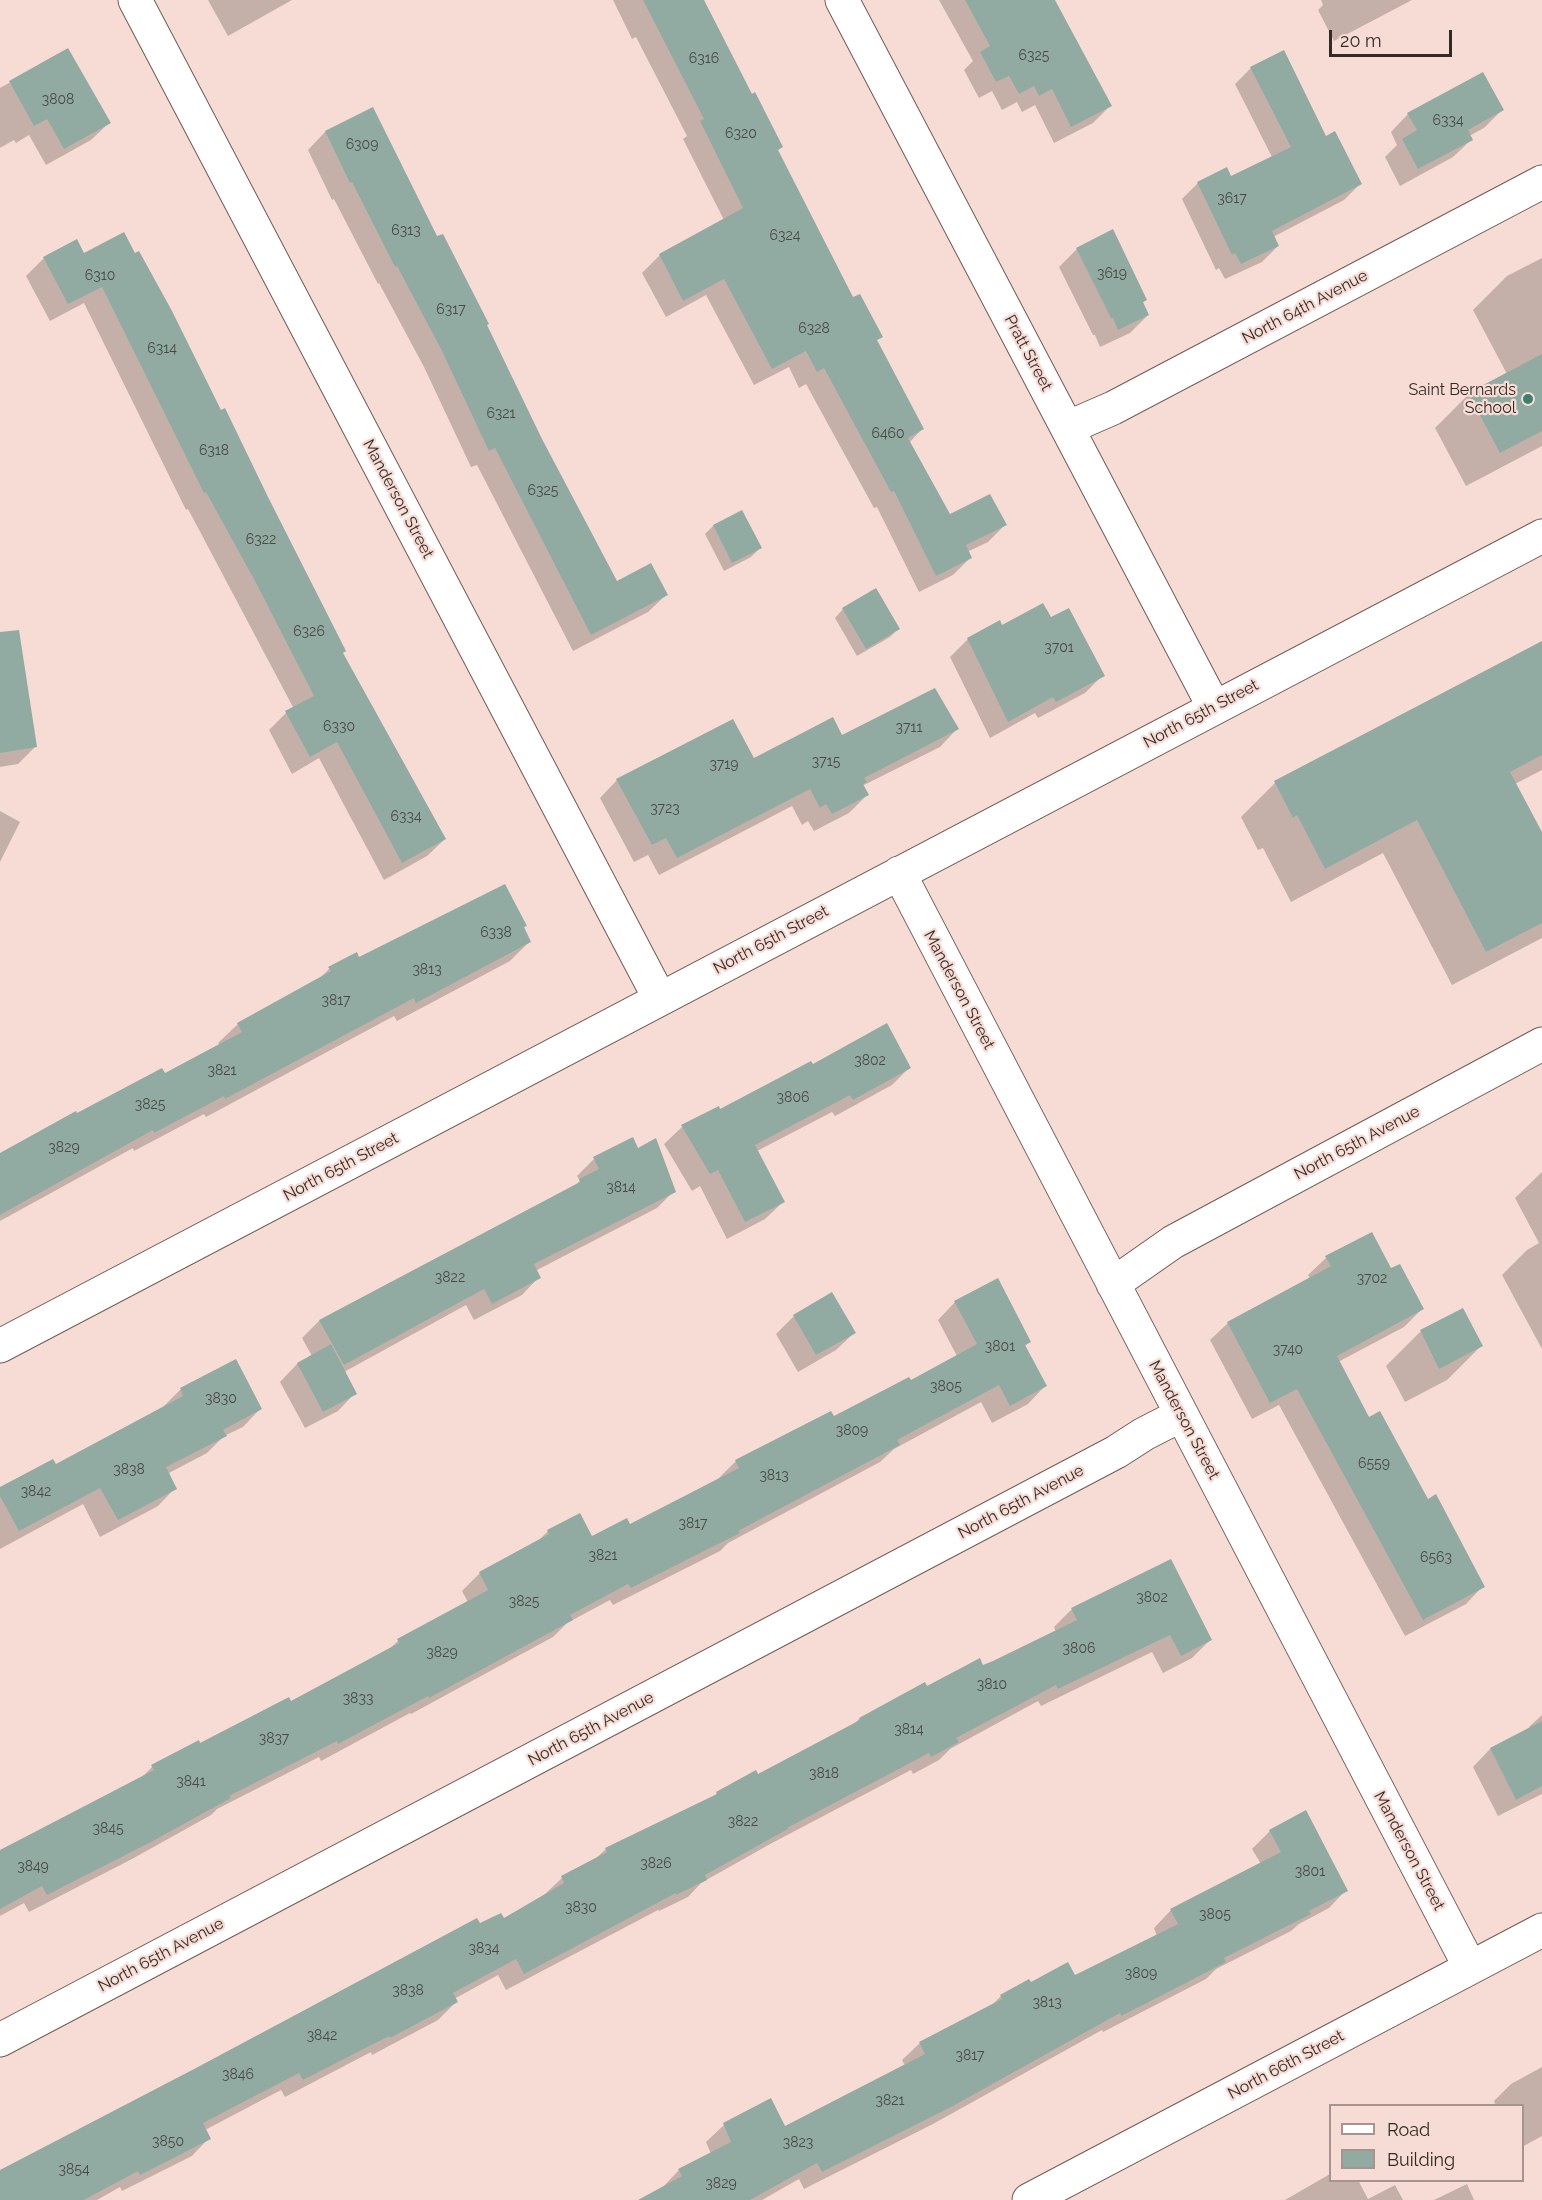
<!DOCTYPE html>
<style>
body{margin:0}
#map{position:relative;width:1542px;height:2200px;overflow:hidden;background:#f6dcd4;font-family:Raleway,sans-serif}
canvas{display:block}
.legend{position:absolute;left:1329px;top:2104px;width:195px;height:78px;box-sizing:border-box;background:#f6dcd4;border:2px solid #a8948e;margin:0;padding:8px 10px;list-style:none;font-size:18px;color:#332926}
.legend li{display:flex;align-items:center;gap:12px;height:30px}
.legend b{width:30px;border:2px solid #a8948e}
.scale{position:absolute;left:1329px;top:30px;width:123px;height:27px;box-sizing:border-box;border:3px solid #332926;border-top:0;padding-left:8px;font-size:18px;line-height:21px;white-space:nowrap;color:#332926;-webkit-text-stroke:4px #f6dcd4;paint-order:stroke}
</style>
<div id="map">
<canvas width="1542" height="2200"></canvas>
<ul class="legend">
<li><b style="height:8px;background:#fff"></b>Road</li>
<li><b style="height:16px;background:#91aba3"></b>Building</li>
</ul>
<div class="scale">20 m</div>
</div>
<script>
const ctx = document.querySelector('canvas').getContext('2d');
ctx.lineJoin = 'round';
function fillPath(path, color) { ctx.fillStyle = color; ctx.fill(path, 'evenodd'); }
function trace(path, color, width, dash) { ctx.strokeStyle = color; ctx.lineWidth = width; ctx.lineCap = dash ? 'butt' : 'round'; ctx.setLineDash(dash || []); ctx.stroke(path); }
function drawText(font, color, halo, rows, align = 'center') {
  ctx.font = font + ' Raleway,sans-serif'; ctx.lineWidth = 4.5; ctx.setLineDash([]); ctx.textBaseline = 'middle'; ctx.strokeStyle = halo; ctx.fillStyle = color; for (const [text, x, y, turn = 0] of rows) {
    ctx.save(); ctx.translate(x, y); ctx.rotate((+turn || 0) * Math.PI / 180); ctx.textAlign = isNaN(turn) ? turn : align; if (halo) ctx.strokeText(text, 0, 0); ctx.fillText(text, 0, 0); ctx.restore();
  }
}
fillPath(new Path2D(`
 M 208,0 L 292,0 L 228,36 Z
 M 613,0 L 700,0 L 852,299 L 881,336 L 876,341 L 922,429 L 909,443 L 949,516 L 1005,525 L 988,542 L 967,552 L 970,558 L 953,575 L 919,592 L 877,507 L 874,508 L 806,384 L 799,388 L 789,367 L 754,385 L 706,295 L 666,317 L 642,273 L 660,255 L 724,220 L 683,139 L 687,136 L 636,37 L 632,39 Z
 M 939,0 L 1027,0 L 1110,106 L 1093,123 L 1054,143 L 1035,105 L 1022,112 L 1017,102 L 1002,110 L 992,91 L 979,98 L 964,70 L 973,61 Z
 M 1321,0 L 1412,0 L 1334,41 L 1318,10 L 1323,5 Z
 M 68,50 L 109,123 L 91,140 L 46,165 L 29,135 L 16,143 L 14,140 L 0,148 L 0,88 Z
 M 1251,68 L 1326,138 L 1360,184 L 1344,200 L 1273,237 L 1278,246 L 1262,262 L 1225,279 L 1219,268 L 1216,270 L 1182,199 L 1198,183 L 1230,178 L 1272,157 L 1235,84 Z
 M 373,109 L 437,238 L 486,326 L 541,440 L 617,583 L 666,595 L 648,612 L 573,651 L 477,465 L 471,467 L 424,367 L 379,283 L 378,284 L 334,199 L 332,200 L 308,150 L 325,132 Z
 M 1502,110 L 1484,128 L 1469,136 L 1471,140 L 1453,157 L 1400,186 L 1385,157 L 1397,145 L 1391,132 L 1408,114 Z
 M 1077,249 L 1146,300 L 1142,303 L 1148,315 L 1130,333 L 1100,347 L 1095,335 L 1093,335 L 1059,267 Z
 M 84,255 L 342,654 L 445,839 L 427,856 L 384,880 L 319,758 L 292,774 L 269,730 L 286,713 L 294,709 L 188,509 L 186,510 L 84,303 L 50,321 L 26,276 L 44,258 Z
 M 1542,258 L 1542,446 L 1466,486 L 1435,428 L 1469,394 L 1507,374 L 1473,310 L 1507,276 Z
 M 741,512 L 760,548 L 751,557 L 724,571 L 705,534 L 713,526 Z
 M 843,609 L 898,629 L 890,637 L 857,656 L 835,618 Z
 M 1050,619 L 1103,675 L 1085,693 L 1038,718 L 1035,713 L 990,738 L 950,657 L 968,639 L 999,622 L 1001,627 Z
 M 1542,642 L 1542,770 L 1515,784 L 1542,836 L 1542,938 L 1452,985 L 1383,853 L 1291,902 L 1263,848 L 1258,850 L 1241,817 L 1275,783 Z
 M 0,688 L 36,746 L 18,764 L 0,767 Z
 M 957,729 L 940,747 L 862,786 L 867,795 L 849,813 L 814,831 L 808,821 L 802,825 L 792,806 L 659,875 L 648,855 L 634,862 L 600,798 L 617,780 L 753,760 L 841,737 Z
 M 0,811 L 20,822 L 0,862 Z
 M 522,928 L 529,942 L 510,961 L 397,1021 L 394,1016 L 206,1117 L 204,1114 L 134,1151 L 133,1148 L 0,1221 L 0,1156 L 76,1115 L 164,1075 L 220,1045 L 218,1043 L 238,1024 L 318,980 L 329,969 L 359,959 Z
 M 812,1066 L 909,1068 L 892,1085 L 835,1116 L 832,1112 L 757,1151 L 783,1202 L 765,1219 L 727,1239 L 700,1186 L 692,1191 L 664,1144 L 682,1127 L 718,1108 L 720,1111 Z
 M 638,1150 L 674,1191 L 657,1208 L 535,1271 L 539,1277 L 522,1295 L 474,1320 L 466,1305 L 344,1372 L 355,1393 L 338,1411 L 305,1428 L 280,1382 L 297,1364 L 312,1356 L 302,1338 L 319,1321 L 573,1187 L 580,1181 L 577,1176 L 594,1159 Z
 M 1542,1172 L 1542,1349 L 1502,1275 L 1527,1250 L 1539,1243 L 1515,1198 Z
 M 1326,1258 L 1390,1270 L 1422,1309 L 1404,1327 L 1338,1362 L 1369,1419 L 1427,1501 L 1483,1586 L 1466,1604 L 1405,1636 L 1279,1405 L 1252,1419 L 1210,1340 L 1228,1323 L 1310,1279 L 1308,1275 Z
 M 831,1294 L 854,1333 L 836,1350 L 798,1372 L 776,1334 L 794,1316 Z
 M 955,1302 L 1029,1342 L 1024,1347 L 1045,1386 L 1028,1404 L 992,1423 L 981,1402 L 894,1449 L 880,1462 L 728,1543 L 720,1551 L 613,1605 L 610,1600 L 567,1623 L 553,1637 L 411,1714 L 410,1713 L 321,1761 L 319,1757 L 217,1809 L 211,1815 L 132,1859 L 29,1912 L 24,1903 L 0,1916 L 0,1852 L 140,1779 L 152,1767 L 198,1742 L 200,1745 L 291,1703 L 388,1650 L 398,1641 L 468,1602 L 462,1591 L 480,1573 L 537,1542 L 548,1531 L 591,1538 L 629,1526 L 718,1479 L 736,1461 L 831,1413 L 834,1418 L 910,1382 L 957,1356 L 938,1320 Z
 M 1463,1310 L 1481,1346 L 1447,1380 L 1405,1402 L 1386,1366 L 1420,1332 Z
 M 235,1361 L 260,1409 L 243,1427 L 224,1436 L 207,1453 L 167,1474 L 175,1488 L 158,1506 L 100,1537 L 83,1504 L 0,1549 L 0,1491 L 55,1466 L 163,1407 L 180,1390 Z
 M 1170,1561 L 1210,1640 L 1192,1658 L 1163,1673 L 1152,1652 L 1041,1706 L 1038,1701 L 950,1749 L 939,1760 L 913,1774 L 911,1770 L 772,1843 L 701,1883 L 688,1897 L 659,1911 L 658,1910 L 506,1990 L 498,1975 L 454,1999 L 456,2002 L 438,2020 L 372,2055 L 371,2052 L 285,2097 L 281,2090 L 205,2130 L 209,2138 L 192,2156 L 122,2191 L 120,2187 L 97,2200 L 0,2200 L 0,2171 L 480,1925 L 503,1920 L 544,1895 L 562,1878 L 594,1860 L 606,1849 L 713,1798 L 717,1793 L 758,1777 L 852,1726 L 859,1719 L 925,1684 L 927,1688 L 983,1667 L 1056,1632 L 1054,1627 L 1071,1610 Z
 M 1542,1715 L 1542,1794 L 1498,1816 L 1473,1767 L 1490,1749 L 1530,1729 L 1529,1727 Z
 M 1270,1831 L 1346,1890 L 1329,1908 L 1299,1924 L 1291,1931 L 1216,1969 L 1206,1979 L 1103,2032 L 1102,2030 L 933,2124 L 804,2189 L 799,2179 L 762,2200 L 641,2200 L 662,2188 L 679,2170 L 711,2154 L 706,2142 L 724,2125 L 784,2128 L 905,2066 L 902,2060 L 920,2043 L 990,2007 L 1001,1996 L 1030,1984 L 1074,1977 L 1157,1936 L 1154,1928 L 1171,1910 L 1261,1864 L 1252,1849 Z
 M 1542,2067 L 1542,2136 L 1522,2147 L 1522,2106 L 1496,2106 L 1494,2101 L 1511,2084 Z
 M 1330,2174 L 1330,2180 L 1358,2180 L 1368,2199 L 1395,2185 L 1403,2200 L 1285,2200 Z
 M 1467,2184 L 1474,2200 L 1434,2200 Z`), '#0003');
fillPath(new Path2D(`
 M 643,0 L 704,0 L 752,94 L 755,92 L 783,147 L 778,150 L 853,297 L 860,294 L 883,337 L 877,340 L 924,429 L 908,438 L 950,514 L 990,494 L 1007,525 L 966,545 L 972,558 L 936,576 L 894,491 L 891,492 L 824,368 L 817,372 L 806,351 L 772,369 L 724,279 L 683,301 L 659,254 L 743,208 L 700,121 L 704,119 Z
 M 965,0 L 1055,0 L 1112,106 L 1071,127 L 1052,89 L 1039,96 L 1034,86 L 1019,94 L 1009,76 L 996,82 L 980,52 L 990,46 Z
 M 68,48 L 111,123 L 64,149 L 47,119 L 34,126 L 9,81 Z
 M 1284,50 L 1326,136 L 1335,131 L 1362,184 L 1272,231 L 1279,246 L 1241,264 L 1235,253 L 1232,255 L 1197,182 L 1227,167 L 1231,176 L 1291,147 L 1250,67 Z
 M 1483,72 L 1504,110 L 1468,130 L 1473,140 L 1418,169 L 1402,139 L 1417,130 L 1407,113 Z
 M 373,107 L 437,236 L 443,234 L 489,324 L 487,325 L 542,439 L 617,581 L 651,563 L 668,595 L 591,635 L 495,448 L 489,451 L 441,349 L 397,266 L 395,267 L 352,182 L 350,183 L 325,131 Z
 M 1113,229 L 1147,300 L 1143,302 L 1149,315 L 1118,330 L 1113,318 L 1111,318 L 1076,248 Z
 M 124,232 L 135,253 L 139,251 L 172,311 L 221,410 L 225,408 L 268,497 L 346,651 L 343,653 L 446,839 L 402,863 L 337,742 L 310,757 L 285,711 L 314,696 L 255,581 L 206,492 L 204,493 L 102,287 L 68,304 L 43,257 L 77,239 L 84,253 Z
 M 1542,354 L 1542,431 L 1500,453 L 1468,393 Z
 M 742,510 L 762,548 L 732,563 L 713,525 Z
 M 876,588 L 900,629 L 866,649 L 842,608 Z
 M 1043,603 L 1051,617 L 1069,608 L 1105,676 L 1056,702 L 1053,697 L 1008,722 L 967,638 L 1000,620 L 1002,625 Z
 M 19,630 L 37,747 L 0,753 L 0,632 Z
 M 1542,641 L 1542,755 L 1510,772 L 1542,832 L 1542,923 L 1486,952 L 1417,820 L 1325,869 L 1297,815 L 1293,818 L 1274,781 Z
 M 935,688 L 959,729 L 864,778 L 867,782 L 863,784 L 869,795 L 832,814 L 826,804 L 820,808 L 810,789 L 677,858 L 666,838 L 652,845 L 616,779 L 733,719 L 754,758 L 833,717 L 842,735 Z
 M 505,884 L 527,926 L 524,927 L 531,942 L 416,1003 L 414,998 L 225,1099 L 224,1096 L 154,1133 L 153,1130 L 0,1215 L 0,1153 L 76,1111 L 77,1113 L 162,1068 L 165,1073 L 242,1032 L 237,1023 L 331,971 L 328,967 L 357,952 L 359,957 Z
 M 887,1023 L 911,1068 L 853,1100 L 850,1095 L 755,1145 L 785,1202 L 745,1222 L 718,1170 L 710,1174 L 681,1125 L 719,1106 L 720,1109 L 811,1061 L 813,1064 Z
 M 633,1137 L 638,1148 L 656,1138 L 676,1192 L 534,1264 L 541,1278 L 492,1304 L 484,1289 L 344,1365 L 319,1320 L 580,1182 L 579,1179 L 599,1169 L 593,1157 Z
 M 1372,1232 L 1391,1268 L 1400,1264 L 1424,1309 L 1337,1356 L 1369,1417 L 1380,1411 L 1428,1499 L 1436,1494 L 1485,1587 L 1423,1620 L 1297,1389 L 1270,1403 L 1227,1322 L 1331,1266 L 1325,1256 Z
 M 998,1278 L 1031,1342 L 1025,1345 L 1047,1386 L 1010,1406 L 999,1385 L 897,1440 L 900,1445 L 738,1531 L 740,1533 L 631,1588 L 628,1584 L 570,1615 L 573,1620 L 429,1698 L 428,1696 L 338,1744 L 337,1741 L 229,1796 L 231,1798 L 151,1842 L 47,1895 L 42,1886 L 0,1909 L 0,1850 L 154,1770 L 151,1765 L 199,1740 L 200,1743 L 289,1697 L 291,1701 L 399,1643 L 397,1639 L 488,1590 L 479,1572 L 549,1534 L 547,1530 L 580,1513 L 592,1536 L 627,1518 L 630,1524 L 739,1468 L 735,1460 L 831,1411 L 834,1416 L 909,1377 L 911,1380 L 977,1344 L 954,1301 Z
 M 832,1292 L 856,1333 L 816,1355 L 793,1315 Z
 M 1463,1308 L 1483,1346 L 1439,1369 L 1420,1330 Z
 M 331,1344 L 357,1394 L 323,1412 L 297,1363 Z
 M 236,1359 L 262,1409 L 223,1430 L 227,1436 L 166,1467 L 177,1489 L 118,1520 L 100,1488 L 19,1531 L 0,1496 L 0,1487 L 53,1459 L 56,1464 L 183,1396 L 180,1388 Z
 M 1171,1559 L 1212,1640 L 1181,1656 L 1170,1635 L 1058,1689 L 1056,1685 L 956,1738 L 959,1742 L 931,1757 L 929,1753 L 787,1828 L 788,1829 L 705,1875 L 707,1880 L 676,1895 L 676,1893 L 524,1974 L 516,1959 L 453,1993 L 458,2002 L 390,2038 L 389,2036 L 303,2080 L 299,2073 L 203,2123 L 211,2139 L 140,2175 L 138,2171 L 84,2200 L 0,2200 L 0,2170 L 196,2068 L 477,1918 L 480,1923 L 501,1913 L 504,1918 L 564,1883 L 561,1876 L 607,1852 L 605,1848 L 717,1794 L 716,1792 L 756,1770 L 758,1774 L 860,1720 L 859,1718 L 925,1682 L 927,1686 L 980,1658 L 983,1665 L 993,1661 L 1077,1620 L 1071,1608 Z
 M 1542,1721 L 1542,1786 L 1516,1800 L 1490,1748 Z
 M 1306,1810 L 1348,1891 L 1309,1911 L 1311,1914 L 1224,1958 L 1226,1962 L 1186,1983 L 1121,2016 L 1120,2013 L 953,2106 L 822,2172 L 817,2163 L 750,2200 L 638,2200 L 682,2176 L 678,2169 L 731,2142 L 723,2123 L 771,2098 L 785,2126 L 925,2054 L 919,2042 L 1002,1999 L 1000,1995 L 1029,1979 L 1031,1982 L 1068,1962 L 1075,1975 L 1178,1924 L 1170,1909 L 1281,1852 L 1269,1830 Z`), '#91aba3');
const street = new Path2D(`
 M 135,0 L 660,999
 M 842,0 L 1214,707
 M 1067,428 L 1113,408 L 1542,182
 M 899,873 L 1470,1967
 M 1113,1284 L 1173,1242 L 1542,1044
 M 0,1346 L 1542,536
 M 0,2040 L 1116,1452 L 1144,1434 L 1181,1415
 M 1029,2200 L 1542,1930`);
trace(street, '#715b53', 35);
trace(street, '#fff', 33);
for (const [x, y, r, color] of [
 [1528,399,6,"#3d7f6e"]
]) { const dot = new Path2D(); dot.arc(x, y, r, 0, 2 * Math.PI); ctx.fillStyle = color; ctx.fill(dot); trace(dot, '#f6dcd4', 2); }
drawText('14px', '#4a4a45', null, [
 ["6325",1034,56],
 ["6316",704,59],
 ["3808",58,100],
 ["6334",1448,121],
 ["6320",741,134],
 ["6309",362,145],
 ["3617",1232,199],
 ["6313",406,231],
 ["6324",785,236],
 ["3619",1112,274],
 ["6310",100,276],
 ["6317",451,310],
 ["6328",814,329],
 ["6314",162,349],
 ["6321",501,414],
 ["6460",888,434],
 ["6318",214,451],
 ["6325",543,491],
 ["6322",261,540],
 ["6326",309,632],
 ["3701",1059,648],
 ["6330",339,727],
 ["3711",909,728],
 ["3715",826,762],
 ["3719",724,765],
 ["3723",665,809],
 ["6334",406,817],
 ["6338",496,933],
 ["3813",427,970],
 ["3817",336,1001],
 ["3802",870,1061],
 ["3821",222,1071],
 ["3806",793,1098],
 ["3825",150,1105],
 ["3829",64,1148],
 ["3814",621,1188],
 ["3822",450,1278],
 ["3702",1372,1279],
 ["3801",1000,1347],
 ["3740",1288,1350],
 ["3805",946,1387],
 ["3830",221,1399],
 ["3809",852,1431],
 ["6559",1374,1464],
 ["3838",129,1470],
 ["3813",774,1476],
 ["3842",36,1492],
 ["3817",693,1524],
 ["3821",603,1556],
 ["6563",1436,1558],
 ["3802",1152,1598],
 ["3825",524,1602],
 ["3806",1079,1649],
 ["3829",442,1653],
 ["3810",992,1685],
 ["3833",358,1699],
 ["3814",909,1730],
 ["3837",274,1739],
 ["3818",824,1774],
 ["3841",191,1782],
 ["3822",743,1822],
 ["3845",108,1829],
 ["3826",656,1864],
 ["3849",33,1867],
 ["3801",1310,1872],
 ["3830",581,1908],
 ["3805",1215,1915],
 ["3834",484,1949],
 ["3809",1141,1974],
 ["3838",408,1991],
 ["3813",1047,2003],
 ["3842",322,2036],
 ["3817",970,2056],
 ["3846",238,2075],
 ["3821",890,2101],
 ["3850",168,2142],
 ["3823",798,2143],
 ["3854",74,2170],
 ["3829",721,2184]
]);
drawText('16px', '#332926', '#f6dcd4', [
 ["North 64th Avenue",1305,307,-28],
 ["Pratt Street",1028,353,62],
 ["Manderson Street",398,499,62],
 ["North 65th Street",1201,714,-28],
 ["North 65th Street",771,940,-28],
 ["Manderson Street",959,990,62],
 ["North 65th Avenue",1357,1143,-28],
 ["North 65th Street",341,1167,-28],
 ["Manderson Street",1184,1420,62],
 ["North 65th Avenue",1021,1502,-28],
 ["North 65th Avenue",591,1729,-28],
 ["Manderson Street",1409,1851,62],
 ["North 65th Avenue",161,1955,-28],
 ["North 66th Street",1286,2065,-28]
]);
drawText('16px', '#332926', '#f6dcd4', [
 ["Saint Bernards",1516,390],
 ["School",1516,408]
], 'right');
</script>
